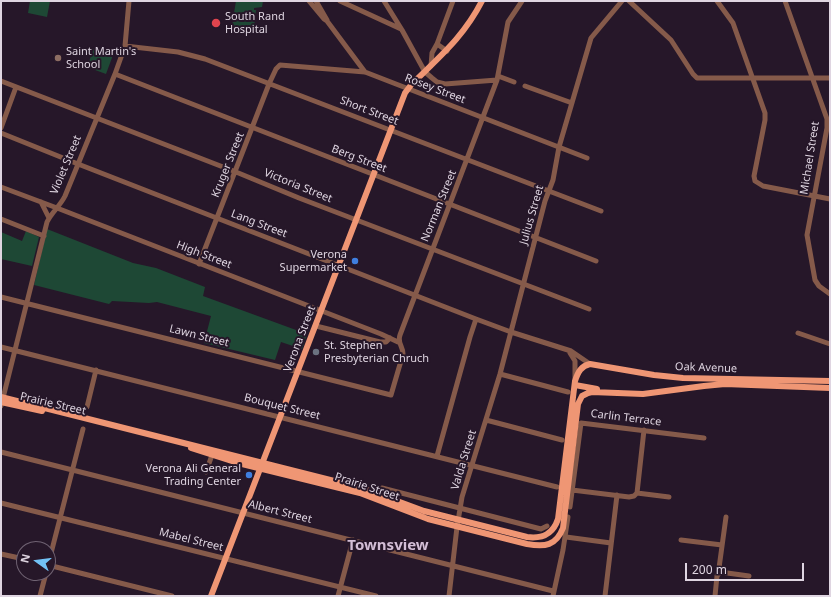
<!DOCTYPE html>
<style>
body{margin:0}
#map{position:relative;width:831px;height:597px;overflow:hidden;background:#261729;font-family:"Noto Sans",sans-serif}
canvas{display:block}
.frame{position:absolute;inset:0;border:2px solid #dfd5e1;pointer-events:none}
.north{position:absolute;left:16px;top:541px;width:40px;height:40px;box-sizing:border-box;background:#261729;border:1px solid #706373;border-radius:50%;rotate:284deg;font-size:11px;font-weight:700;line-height:16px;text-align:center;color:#dfd5e1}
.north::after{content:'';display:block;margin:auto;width:14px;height:18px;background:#71c1f5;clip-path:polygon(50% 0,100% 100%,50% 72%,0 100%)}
.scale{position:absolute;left:685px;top:563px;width:119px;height:18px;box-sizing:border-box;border:2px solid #dfd5e1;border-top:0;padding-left:5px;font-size:12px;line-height:14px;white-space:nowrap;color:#dfd5e1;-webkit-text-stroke:3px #261729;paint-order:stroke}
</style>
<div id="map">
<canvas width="831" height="597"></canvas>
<div class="frame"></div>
<div class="north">N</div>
<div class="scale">200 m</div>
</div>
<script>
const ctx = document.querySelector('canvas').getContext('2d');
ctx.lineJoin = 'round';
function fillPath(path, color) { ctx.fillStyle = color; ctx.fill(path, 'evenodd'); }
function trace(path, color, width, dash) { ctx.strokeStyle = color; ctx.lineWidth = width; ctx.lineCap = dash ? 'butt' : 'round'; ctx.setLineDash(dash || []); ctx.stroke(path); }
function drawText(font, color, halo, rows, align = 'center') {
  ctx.font = font + ' "Noto Sans",sans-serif'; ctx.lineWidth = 4; ctx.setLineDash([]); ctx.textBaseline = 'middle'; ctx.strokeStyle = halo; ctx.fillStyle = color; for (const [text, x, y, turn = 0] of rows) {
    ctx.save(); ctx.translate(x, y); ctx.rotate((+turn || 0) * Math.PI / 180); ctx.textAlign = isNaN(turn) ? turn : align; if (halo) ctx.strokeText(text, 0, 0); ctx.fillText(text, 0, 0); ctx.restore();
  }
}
fillPath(new Path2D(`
 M 30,1 L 50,1 L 47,17 L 28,13 Z
 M 236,1 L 263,1 L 262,7 L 254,8 L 254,10 L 256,10 L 254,28 L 249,27 L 249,30 L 232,28 L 233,20 L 236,20 L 236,14 L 234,13 Z
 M 94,48 L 113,55 L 106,74 L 87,67 Z
 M 47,229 L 133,263 L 156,268 L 205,287 L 203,296 L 307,334 L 302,349 L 281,342 L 275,360 L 204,343 L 211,316 L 157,302 L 149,303 L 112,301 L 109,304 L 34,285 Z
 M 26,231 L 39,237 L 32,266 L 1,259 L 1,232 L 22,241 Z`), '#1e4835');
trace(new Path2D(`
 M 309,1 L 324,19 L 327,21 L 365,72
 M 316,1 L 327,20
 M 340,1 L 401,29
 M 384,1 L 402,30 L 425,72 L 432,78 L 437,82 L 445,84 L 497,80
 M 629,1 L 671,40 L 693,74 L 697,78 L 830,78
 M 717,1 L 733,23 L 765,113 L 765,120 L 754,176 L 755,181 L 763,186 L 830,199
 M 785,1 L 827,119 L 827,128 L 807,235 L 815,280 L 819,286 L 830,294
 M 125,46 L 178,52 L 205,59 L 601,211
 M 447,51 L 437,44 L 453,1
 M 431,66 L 432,53 L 437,44
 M 115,74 L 596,261
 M 498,76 L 514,82
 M 1,81 L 236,172 L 299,198 L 589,309
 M 525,86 L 572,103
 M 1,128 L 16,87
 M 1,133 L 78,164 L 476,319 L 511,332 L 571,351 L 590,364
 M 1,187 L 57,208 L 381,334 L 398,342
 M 41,202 L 49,218
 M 1,219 L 44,236
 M 199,264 L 269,84 L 276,69 L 280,65 L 365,72 L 587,158
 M 1,297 L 391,395 L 403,354 C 403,346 397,343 400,335 L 497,80 L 508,22 L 522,1
 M 316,326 L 380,342 L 386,342 L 390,338
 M 798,333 L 830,344
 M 1,347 L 557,487
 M 570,353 L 575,361 L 575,378
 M 500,374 L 568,392
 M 1,406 L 47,222 C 52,212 60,206 65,196 L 115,74 L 125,46 L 129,1
 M 87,407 L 96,370
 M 486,420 L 562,440
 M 1,452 L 553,591
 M 437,456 L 470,337 L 476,319
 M 206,472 L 212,455
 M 382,488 L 541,529 L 547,526
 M 572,490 L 629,497 L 634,496 L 637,493 L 669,497
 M 637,493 L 644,430
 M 1,503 L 376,596
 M 570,507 L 581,423 L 704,438
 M 566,537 L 611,543
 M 681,540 L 722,545
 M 1,554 L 24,559
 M 48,565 L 83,429
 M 48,565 L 172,596
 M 720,572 L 719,568 L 726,517
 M 720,572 L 749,576
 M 40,596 L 46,573
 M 338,596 L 353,540
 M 449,596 L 457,527 L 462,497 L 500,374 L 545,201 L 553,180 L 559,147 L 591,38 L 622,1
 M 553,596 L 563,550 L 568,517
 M 605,596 L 617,495
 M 715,596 L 717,576 L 720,572`), '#855a4a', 5);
trace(new Path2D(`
 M 575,385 L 597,389
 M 1,397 L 362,488 L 424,511 L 527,537 C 543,539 553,534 558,519 L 575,381 C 578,372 581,366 590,364 L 654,375 L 683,378 L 830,381
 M 1,402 L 42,411
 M 191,448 L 238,463 L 360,493 L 428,519 L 527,544 C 545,547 556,546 563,528 L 578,404 L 582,396 L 588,393 L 592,392 L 643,394 L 704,386 L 725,384 L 830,388
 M 211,596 L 405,93 L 411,85 C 439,57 463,38 482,1`), '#ef9674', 6);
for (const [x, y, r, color] of [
 [216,23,5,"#e0444e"],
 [58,58,4,"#8d6e63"],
 [355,261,4,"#3f7fe0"],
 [316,352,4,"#6b7280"],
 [249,475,4,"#3f7fe0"]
]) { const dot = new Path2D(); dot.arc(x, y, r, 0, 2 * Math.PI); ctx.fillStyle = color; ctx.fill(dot); trace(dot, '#261729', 1.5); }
drawText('11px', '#dfd5e1', '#261729', [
 ["South Rand",225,17],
 ["Hospital",225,30],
 ["Saint Martin's",66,52],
 ["School",66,65],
 ["Verona",347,255,"right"],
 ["Supermarket",347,268,"right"],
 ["St. Stephen",324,346],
 ["Presbyterian Chruch",324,359],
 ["Verona Ali General",241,469,"right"],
 ["Trading Center",241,482,"right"]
], 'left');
drawText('11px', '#dfd5e1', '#261729', [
 ["Rosey Street",435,89,21],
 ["Short Street",369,111,21],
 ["Michael Street",810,158,-81],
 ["Berg Street",359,159,21],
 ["Violet Street",66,165,-67],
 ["Kruger Street",228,165,-68],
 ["Victoria Street",298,186,22],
 ["Norman Street",439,206,-68],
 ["Julius Street",532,215,-74],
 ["Lang Street",259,224,21],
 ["High Street",204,255,21],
 ["Lawn Street",199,336,14],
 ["Verona Street",300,339,-69],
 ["Oak Avenue",706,368,2],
 ["Prairie Street",53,404,13],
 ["Bouquet Street",282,407,14],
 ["Carlin Terrace",626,418,7],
 ["Valda Street",464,460,-73],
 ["Prairie Street",367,487,18],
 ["Albert Street",280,512,14],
 ["Mabel Street",191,540,14]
]);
drawText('bold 15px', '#d3bed6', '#261729', [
 ["Townsview",388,546]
]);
</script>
